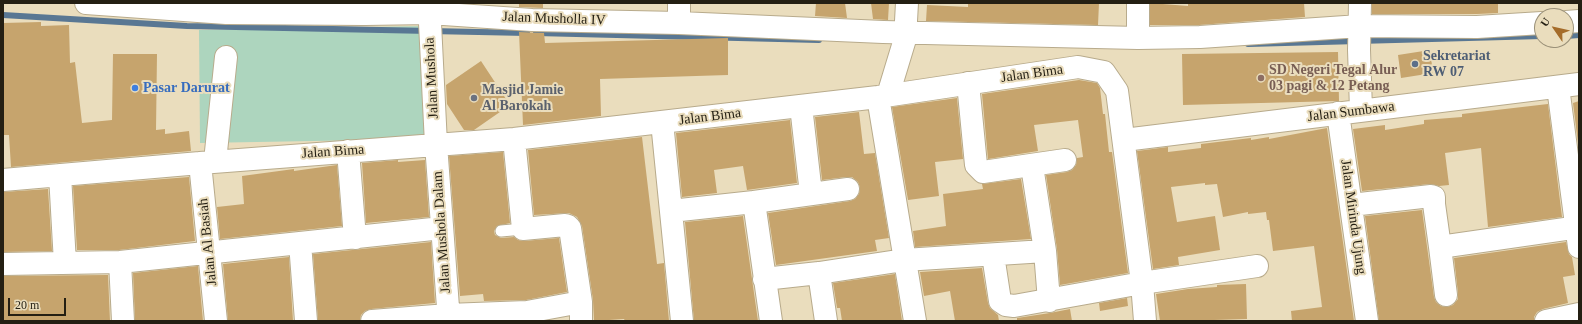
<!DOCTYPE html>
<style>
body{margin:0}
#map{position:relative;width:1582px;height:324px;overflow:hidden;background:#eaddbd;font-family:Georgia,serif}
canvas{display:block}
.frame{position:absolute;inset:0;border:4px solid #241f13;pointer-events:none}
.north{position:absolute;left:1534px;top:8px;width:40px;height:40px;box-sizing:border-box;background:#eaddbd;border:1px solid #9b9179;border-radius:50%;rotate:304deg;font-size:11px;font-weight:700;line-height:16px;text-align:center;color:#241f13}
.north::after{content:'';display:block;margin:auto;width:14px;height:18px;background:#a56c2a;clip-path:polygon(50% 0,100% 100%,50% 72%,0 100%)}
.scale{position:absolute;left:8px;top:298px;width:58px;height:18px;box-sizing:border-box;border:2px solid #241f13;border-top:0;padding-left:5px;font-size:12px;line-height:14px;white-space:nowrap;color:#241f13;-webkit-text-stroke:3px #eaddbd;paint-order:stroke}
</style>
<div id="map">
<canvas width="1582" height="324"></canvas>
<div class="frame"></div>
<div class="north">U</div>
<div class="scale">20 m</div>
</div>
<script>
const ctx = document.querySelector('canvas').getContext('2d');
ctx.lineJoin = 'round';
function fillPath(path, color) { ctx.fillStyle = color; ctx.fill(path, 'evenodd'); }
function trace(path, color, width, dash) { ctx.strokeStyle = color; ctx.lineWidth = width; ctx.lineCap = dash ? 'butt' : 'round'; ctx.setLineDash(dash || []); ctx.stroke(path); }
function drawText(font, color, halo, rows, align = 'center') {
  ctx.font = font + ' Georgia,serif'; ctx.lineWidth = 4; ctx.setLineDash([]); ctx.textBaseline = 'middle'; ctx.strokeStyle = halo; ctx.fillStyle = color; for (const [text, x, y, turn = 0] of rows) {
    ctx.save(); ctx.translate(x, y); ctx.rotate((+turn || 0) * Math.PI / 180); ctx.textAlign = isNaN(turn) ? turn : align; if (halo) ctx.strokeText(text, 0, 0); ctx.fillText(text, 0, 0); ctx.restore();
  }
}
fillPath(new Path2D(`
 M 426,26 L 427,139 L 200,143 L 199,30 Z`), '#add5be');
trace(new Path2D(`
 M 3,15 L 187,26 L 527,33
 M 536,33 L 819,40
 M 1566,36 L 1579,35
 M 1248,44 L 1542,36`), '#597793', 6);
fillPath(new Path2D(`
 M 519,3 L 543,3 L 543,8 L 519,7 Z
 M 816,3 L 845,3 L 847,18 L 815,16 Z
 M 871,3 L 889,3 L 888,20 L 873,19 Z
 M 968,3 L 1099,3 L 1098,25 L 926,21 L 927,5 L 968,7 Z
 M 1150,3 L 1188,6 L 1188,3 L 1304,3 L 1305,17 L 1199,25 L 1150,25 Z
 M 1372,3 L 1498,3 L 1498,13 L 1477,14 L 1372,14 Z
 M 41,22 L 41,26 L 69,25 L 70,63 L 75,62 L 82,123 L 112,120 L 113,54 L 157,54 L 156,130 L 165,129 L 165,134 L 189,131 L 191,151 L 11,167 L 9,135 L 3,135 L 3,23 Z
 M 519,32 L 544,33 L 545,43 L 728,38 L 728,75 L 600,79 L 601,116 L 523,125 Z
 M 1430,50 L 1433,73 L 1401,78 L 1398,55 Z
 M 1338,52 L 1339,101 L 1183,105 L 1182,54 Z
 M 481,61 L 510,105 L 474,130 L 464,130 L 447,104 L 446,85 Z
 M 1079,80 L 1097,83 L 1100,88 L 1103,114 L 1105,114 L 1109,152 L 1112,152 L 1128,273 L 1060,285 L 1057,249 L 1046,175 L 1067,172 L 1072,170 L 1076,165 L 1077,158 L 1083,157 L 1078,120 L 1034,125 L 1038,151 L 988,159 L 982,94 Z
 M 957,98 L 963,159 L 935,162 L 939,196 L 908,200 L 892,107 Z
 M 1579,101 L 1579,151 L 1573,103 Z
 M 1548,104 L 1562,217 L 1488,227 L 1481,148 L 1445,153 L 1449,185 L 1439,186 L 1430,184 L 1362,191 L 1353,129 L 1385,125 L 1385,130 L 1424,124 L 1424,120 L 1462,117 L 1462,114 Z
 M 859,112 L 864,154 L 875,153 L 889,238 L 875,240 L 877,251 L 776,265 L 768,213 L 850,201 L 855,199 L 859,194 L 860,188 L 858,182 L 852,177 L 846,177 L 822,180 L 815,117 Z
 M 790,120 L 797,183 L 747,190 L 743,166 L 714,170 L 717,193 L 682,197 L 676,133 Z
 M 1327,128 L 1354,321 L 1292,321 L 1291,311 L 1322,307 L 1314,246 L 1273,251 L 1269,220 L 1267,220 L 1266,212 L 1248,214 L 1248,212 L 1223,217 L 1217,184 L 1205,185 L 1205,183 L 1171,187 L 1177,222 L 1215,216 L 1220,250 L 1178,257 L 1179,265 L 1153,269 L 1137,151 L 1168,147 L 1168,152 L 1201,148 L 1201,144 L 1251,138 L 1251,140 L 1269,137 L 1269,139 Z
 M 642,137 L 657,264 L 664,263 L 669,321 L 625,321 L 624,319 L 594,321 L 593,300 L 582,226 L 577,217 L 569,213 L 534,215 L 528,150 Z
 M 503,152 L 510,223 L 497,226 L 494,231 L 495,235 L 501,238 L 514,237 L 518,240 L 524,241 L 559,238 L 567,292 L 526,300 L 484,301 L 483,294 L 460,296 L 449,156 Z
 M 398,160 L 398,162 L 425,160 L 429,217 L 366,223 L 362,163 Z
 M 337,165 L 342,226 L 220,239 L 217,207 L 244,204 L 242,176 L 294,169 L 294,171 Z
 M 189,177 L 195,241 L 119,250 L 77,250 L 73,186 Z
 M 1021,179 L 1031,239 L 915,247 L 913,231 L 946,226 L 943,194 L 983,189 L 982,184 Z
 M 48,189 L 52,251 L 3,252 L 3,192 Z
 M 1422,210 L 1434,297 L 1436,302 L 1441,306 L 1447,307 L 1453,305 L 1458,299 L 1458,293 L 1454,258 L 1566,242 L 1569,254 L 1572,257 L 1575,275 L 1563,277 L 1568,303 L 1543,309 L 1537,312 L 1534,317 L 1534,321 L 1379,321 L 1365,216 Z
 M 743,216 L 758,321 L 694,321 L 685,222 Z
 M 431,242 L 435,303 L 371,309 L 365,311 L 361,315 L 360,320 L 318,321 L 313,254 Z
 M 289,257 L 293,321 L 228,321 L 223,264 Z
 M 198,266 L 203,321 L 135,321 L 133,273 Z
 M 982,268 L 988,303 L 990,308 L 998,315 L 999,321 L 955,321 L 950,291 L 924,296 L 920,272 Z
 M 895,274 L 902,321 L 842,321 L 840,308 L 837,308 L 833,283 Z
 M 108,275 L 110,321 L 3,321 L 3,276 Z
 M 1246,284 L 1247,319 L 1214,320 L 1214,321 L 1160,321 L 1156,294 L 1188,289 L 1217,287 L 1217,285 Z
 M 1127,298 L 1128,306 L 1100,311 L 1099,303 Z
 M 1070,309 L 1072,321 L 1017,321 L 1017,318 L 1050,313 Z`), '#c6a46d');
const service = new Path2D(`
 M 501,231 L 523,229`);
const minor = new Path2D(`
 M 86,3 L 226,13 L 365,14 L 429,13 L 532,20 L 679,23 L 883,32 L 1138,38 L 1138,3
 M 429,3 L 436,144 L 449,321
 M 1360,3 L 1359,50 L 1361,110
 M 1566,22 L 1579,21
 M 679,23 L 679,3
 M 1138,38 L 1200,37 L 1360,26 L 1477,27 L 1542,23
 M 968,83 L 976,165 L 983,172 L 1065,160
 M 1558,87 L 1579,247
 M 888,95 L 905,39 L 907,3
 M 878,97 L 915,321
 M 801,106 L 811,194
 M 1338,113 L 1367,321
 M 662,122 L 682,321
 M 514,139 L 523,229 L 565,225 L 568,226 L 570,228 L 581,302 L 581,321
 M 1124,140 L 1579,84
 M 348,151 L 355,238
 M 215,161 L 226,57
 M 200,163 L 216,321
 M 1032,166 L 1045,251 L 1049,301
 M 60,175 L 65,263
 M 3,180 L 200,163 L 514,139 L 878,97 L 1078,67 L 1104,72 L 1117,91 L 1142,283 L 1145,321
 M 754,202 L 771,321
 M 1351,205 L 1431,196 L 1434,197 L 1434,204 L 1440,247 L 1579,227
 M 671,211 L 754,202 L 848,189
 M 300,243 L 306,321
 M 1440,247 L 1446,295
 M 993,255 L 1000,301 L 1006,305 L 1014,306 L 1142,283 L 1257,266
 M 120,262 L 123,321
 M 3,264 L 120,262 L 442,228
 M 819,273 L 826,321
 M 764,279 L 819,273 L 904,260 L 1045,251
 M 372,321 L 448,315 L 527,312 L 581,302
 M 1546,321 L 1579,314`);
trace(service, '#b8ab8c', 13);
trace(minor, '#b8ab8c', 24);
trace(service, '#fff', 11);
trace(minor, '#fff', 22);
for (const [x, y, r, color] of [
 [1415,64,4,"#5c6f8a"],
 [1261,78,4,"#8d6e63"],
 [135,88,4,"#3f7fe0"],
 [474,98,4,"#6b7280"]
]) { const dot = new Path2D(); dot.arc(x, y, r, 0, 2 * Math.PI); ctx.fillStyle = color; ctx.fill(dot); trace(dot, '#eaddbd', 1.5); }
drawText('14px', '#241f13', '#eaddbd', [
 ["Jalan Musholla IV",554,19,2],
 ["Jalan Bima",1032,74,-8],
 ["Jalan Mushola",432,78,-93],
 ["Jalan Sumbawa",1351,112,-7],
 ["Jalan Bima",710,117,-7],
 ["Jalan Bima",333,152,-4],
 ["Jalan Mirinda Ujung",1353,217,82],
 ["Jalan Mushola Dalam",442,232,-94],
 ["Jalan Al Basiah",208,242,-96]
]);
drawText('bold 14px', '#4e5e75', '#eaddbd', [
 ["Sekretariat",1423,56],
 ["RW 07",1423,72]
], 'left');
drawText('bold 14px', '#785e54', '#eaddbd', [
 ["SD Negeri Tegal Alur",1269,70],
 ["03 pagi & 12 Petang",1269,86]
], 'left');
drawText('bold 14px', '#366cbe', '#eaddbd', [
 ["Pasar Darurat",143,88]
], 'left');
drawText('bold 14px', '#5b616d', '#eaddbd', [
 ["Masjid Jamie",482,90],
 ["Al Barokah",482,106]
], 'left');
</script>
